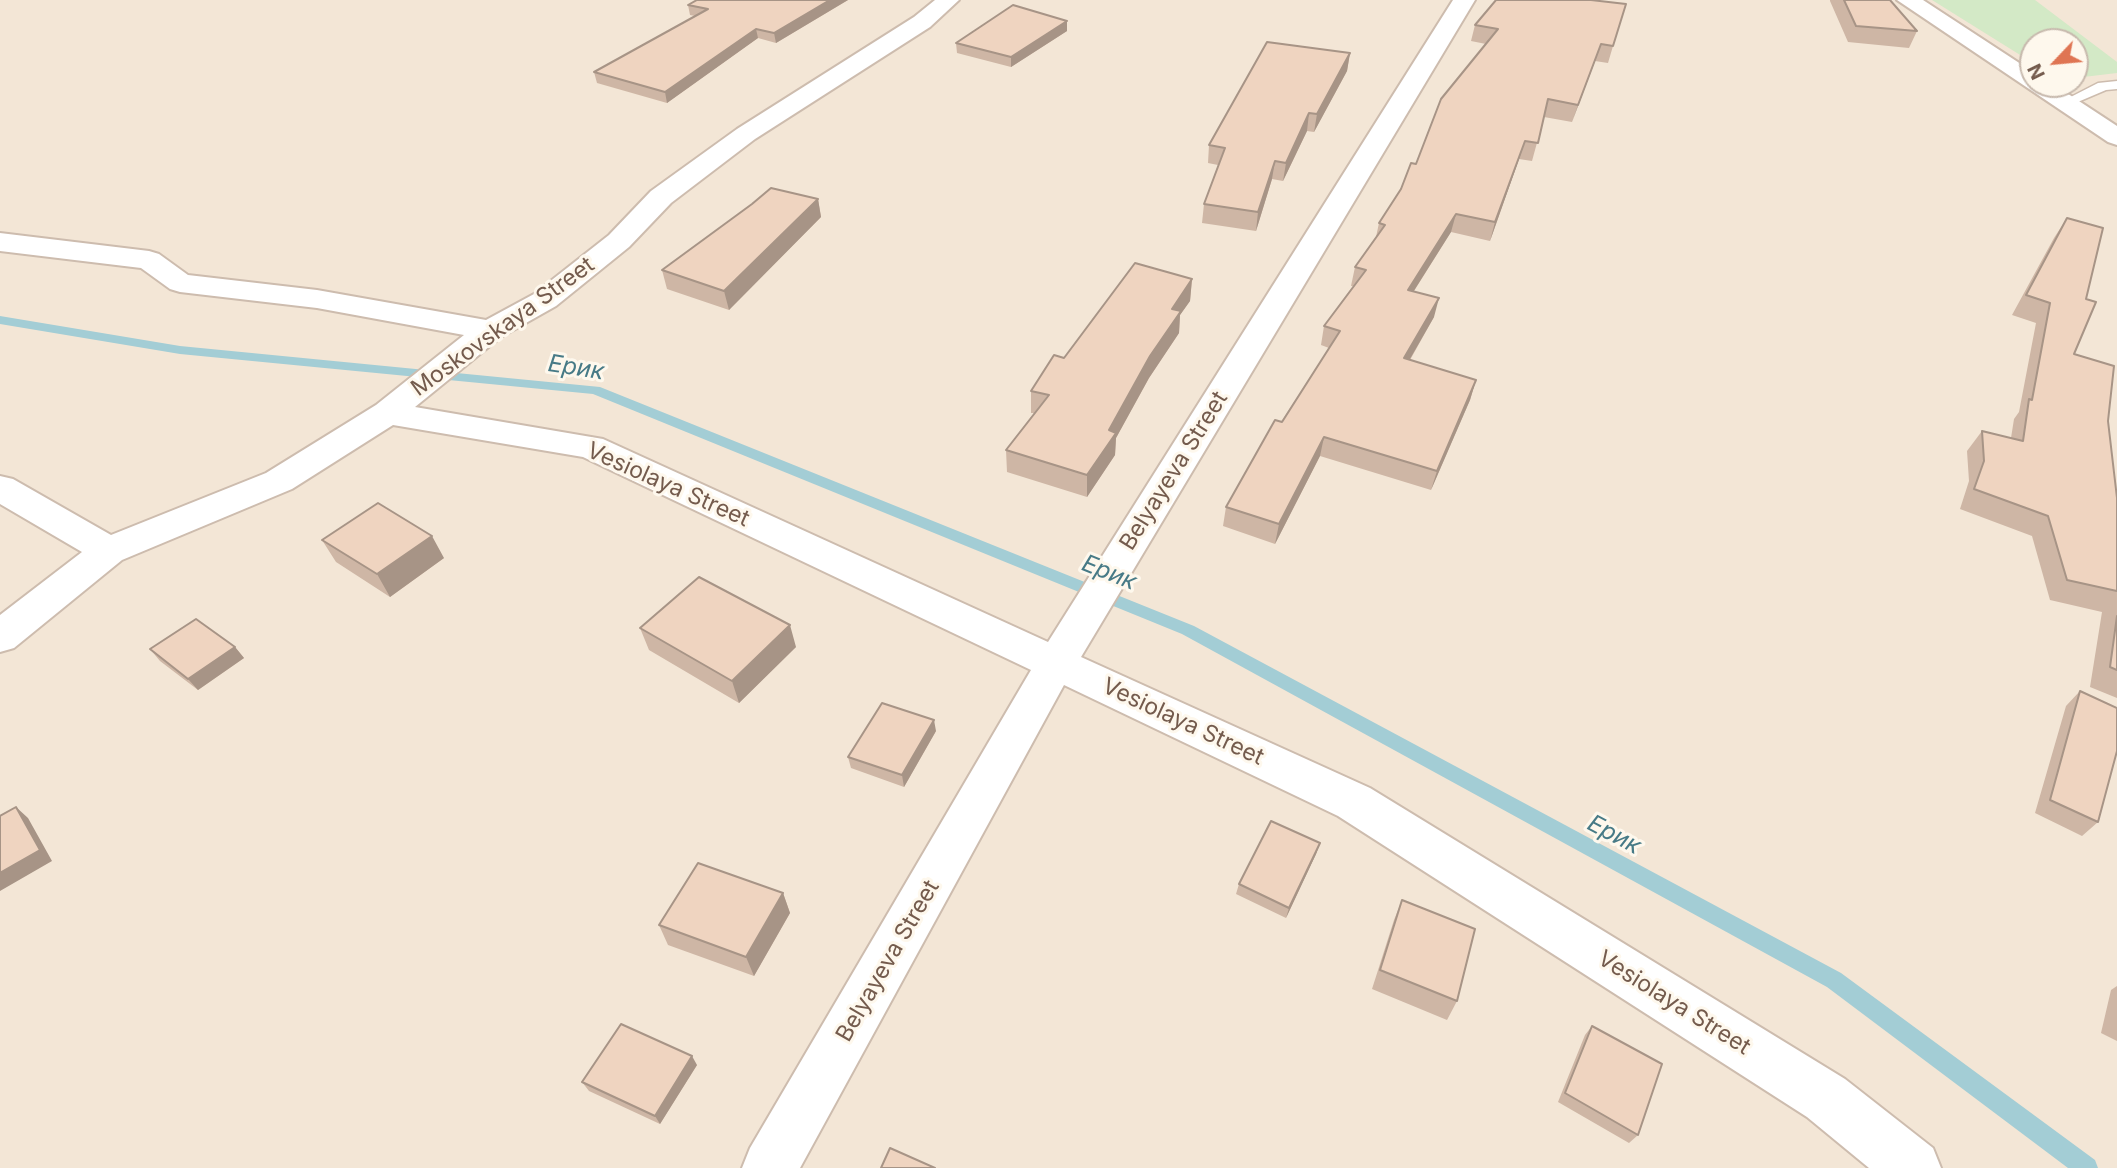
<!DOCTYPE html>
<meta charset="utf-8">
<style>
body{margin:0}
#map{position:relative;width:2117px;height:1168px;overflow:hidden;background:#fbf4e7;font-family:Inter,sans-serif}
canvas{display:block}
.north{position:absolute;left:2019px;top:28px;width:70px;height:70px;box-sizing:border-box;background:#fef8ed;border:2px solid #c7b9ad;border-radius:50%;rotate:244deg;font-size:19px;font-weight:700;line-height:28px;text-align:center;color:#745b4d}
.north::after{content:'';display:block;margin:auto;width:24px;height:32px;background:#df7553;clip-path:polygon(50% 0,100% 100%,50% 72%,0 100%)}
</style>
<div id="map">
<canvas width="2117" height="1168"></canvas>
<div class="north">N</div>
</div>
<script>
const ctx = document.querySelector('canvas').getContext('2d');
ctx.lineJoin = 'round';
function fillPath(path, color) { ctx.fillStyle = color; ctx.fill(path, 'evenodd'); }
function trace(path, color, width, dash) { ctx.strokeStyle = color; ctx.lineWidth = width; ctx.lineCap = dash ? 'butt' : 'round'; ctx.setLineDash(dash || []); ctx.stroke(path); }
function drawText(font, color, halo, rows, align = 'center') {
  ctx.font = font + ' Inter,sans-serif'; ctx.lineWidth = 6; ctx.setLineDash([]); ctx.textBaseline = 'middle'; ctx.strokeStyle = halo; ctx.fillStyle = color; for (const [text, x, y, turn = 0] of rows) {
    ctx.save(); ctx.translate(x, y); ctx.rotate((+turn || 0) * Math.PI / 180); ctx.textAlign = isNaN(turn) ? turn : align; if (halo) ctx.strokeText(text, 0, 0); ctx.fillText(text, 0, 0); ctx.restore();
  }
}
fillPath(new Path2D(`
 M 0,0 L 2117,0 L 2117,1168 L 0,1168 ZM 2033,42 L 2075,42 L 2075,84 L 2033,84 Z`), '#f3e6d6');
fillPath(new Path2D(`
 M 1932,0 L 2035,0 L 2117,62 L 2117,73 L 2075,78 L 2075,42 L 2033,42 L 2033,63 Z`), '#d3e9c6');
fillPath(new Path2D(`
 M 0,316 L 180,346 L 600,387 L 1194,626 L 1841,973 L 2095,1160 L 2098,1168 L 2068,1168 L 1827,987 L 1182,634 L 593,394 L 180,354 L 0,324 Z`), '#a3cdd5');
const lane = new Path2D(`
 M 2117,81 L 2117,89 L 2106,90 L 2066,107 L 2059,103 L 2098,83 Z`);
const street = new Path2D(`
 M 935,0 L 959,0 L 930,27 L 755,139 L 671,203 L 629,247 L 556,306 L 501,337 L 415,407 L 603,439 L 1048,642 L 1453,0 L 1475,0 L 1081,657 L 1370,788 L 1845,1079 L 1933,1148 L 1941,1168 L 1869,1168 L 1807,1117 L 1338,816 L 1064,685 L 800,1168 L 742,1168 L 750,1148 L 1031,670 L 583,457 L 393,425 L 292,489 L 122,560 L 14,648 L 0,652 L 0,615 L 82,552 L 0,504 L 0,476 L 13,479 L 111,535 L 266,473 L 376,405 L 464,335 L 317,308 L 180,292 L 170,289 L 141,268 L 0,251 L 0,233 L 149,251 L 159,254 L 188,275 L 317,290 L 486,320 L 534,294 L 609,235 L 651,191 L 737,129 L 914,17 Z
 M 1897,0 L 1923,0 L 2033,72 L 2033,84 L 2053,84 L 2117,126 L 2117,145 L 2108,142 Z`);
trace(lane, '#cdbcae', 3);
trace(street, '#cdbcae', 4);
fillPath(lane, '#fff');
fillPath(street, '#fff');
fillPath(new Path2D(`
 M 697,0 L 848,0 L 776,43 L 758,38 L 667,103 L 597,83 L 594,72 L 695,16 L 690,15 L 688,5 Z
 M 1830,0 L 1890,0 L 1917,31 L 1909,48 L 1848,42 L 1830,1 Z
 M 1067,21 L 1067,31 L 1011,67 L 957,53 L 956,43 Z
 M 1475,25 L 1613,46 L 1608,63 L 1595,61 L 1572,122 L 1544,117 L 1532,161 L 1519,159 L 1490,241 L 1451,232 L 1414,291 L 1434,317 L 1410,360 L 1476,380 L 1470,400 L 1431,490 L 1320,456 L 1275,544 L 1223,526 L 1226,507 L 1329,348 L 1321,345 L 1324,326 L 1353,286 L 1351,286 L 1355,267 L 1376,237 L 1379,223 L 1401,189 L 1486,44 L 1471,41 Z
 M 1350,53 L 1347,71 L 1314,132 L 1307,131 L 1283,181 L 1272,179 L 1256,231 L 1202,223 L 1204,204 L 1218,165 L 1208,163 L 1209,145 Z
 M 818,199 L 821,217 L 729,310 L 667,289 L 662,270 Z
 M 2067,218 L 2074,354 L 2108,421 L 2117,498 L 2117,698 L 2090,687 L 2102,612 L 2050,600 L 2032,536 L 1960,509 L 1969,481 L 1967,451 L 1982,431 L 2011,438 L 2014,419 L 2019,412 L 2036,323 L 2012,315 L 2054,238 Z
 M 1192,279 L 1190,301 L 1180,315 L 1179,333 L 1149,378 L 1116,438 L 1115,455 L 1087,497 L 1007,472 L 1006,450 L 1034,413 L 1031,413 L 1031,391 L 1064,358 Z
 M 322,540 L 444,558 L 390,597 L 336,562 Z
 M 640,628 L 796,647 L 739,703 L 649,650 Z
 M 235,647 L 244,658 L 198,690 L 160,661 L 150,649 Z
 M 2080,691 L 2098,822 L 2082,836 L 2035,813 L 2066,706 Z
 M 936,731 L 904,787 L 851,768 L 848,757 Z
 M 1320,843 L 1316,854 L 1286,918 L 1236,894 L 1239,884 Z
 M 783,893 L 790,913 L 754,976 L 668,945 L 659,925 Z
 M 1402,900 L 1457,1001 L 1447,1020 L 1372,989 L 1394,920 Z
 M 2117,986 L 2117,1041 L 2101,1033 L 2111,990 Z
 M 1592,1026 L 1638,1135 L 1629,1143 L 1558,1102 L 1585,1035 Z
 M 697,1065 L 660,1124 L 589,1091 L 582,1082 Z`), '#ceb6a5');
fillPath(new Path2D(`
 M 830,0 L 848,0 L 776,43 L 774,33 Z
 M 1067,21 L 1067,31 L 1011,67 L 1011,57 Z
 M 756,29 L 758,38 L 667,103 L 665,92 Z
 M 1601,44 L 1595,61 L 1572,122 L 1578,105 Z
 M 1350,53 L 1347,71 L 1314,132 L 1317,114 Z
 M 1309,113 L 1307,131 L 1283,181 L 1286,163 Z
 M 1525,141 L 1519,159 L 1490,241 L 1495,222 Z
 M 1275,161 L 1272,179 L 1256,231 L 1258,212 Z
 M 818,199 L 821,217 L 729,310 L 724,291 Z
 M 1456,214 L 1451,232 L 1403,308 L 1408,290 Z
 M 1192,279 L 1190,301 L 1180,315 L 1179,333 L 1149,378 L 1116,438 L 1115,455 L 1087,497 L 1087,475 L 1109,430 L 1172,309 Z
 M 1439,298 L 1434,317 L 1399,378 L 1404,358 Z
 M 1476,380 L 1470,400 L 1431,490 L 1437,471 Z
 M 1324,437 L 1320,456 L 1275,544 L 1279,524 Z
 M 432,536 L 444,558 L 390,597 L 377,574 Z
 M 790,625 L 796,647 L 739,703 L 732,681 Z
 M 235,647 L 244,658 L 198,690 L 188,679 Z
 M 934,720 L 936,731 L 904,787 L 902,775 Z
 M 16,807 L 28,818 L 52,861 L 0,891 L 0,873 Z
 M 1320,843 L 1316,854 L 1286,918 L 1289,908 Z
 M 783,893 L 790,913 L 754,976 L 746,957 Z
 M 692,1056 L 697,1065 L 660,1124 L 655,1116 Z`), '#a79486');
const building = new Path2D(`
 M 697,0 L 830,0 L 774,33 L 756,29 L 665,92 L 594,72 L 708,9 L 688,5 Z
 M 1496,0 L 1591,0 L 1626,4 L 1613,46 L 1601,44 L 1578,105 L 1548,99 L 1538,143 L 1525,141 L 1495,222 L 1456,214 L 1408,290 L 1439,298 L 1404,358 L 1476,380 L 1437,471 L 1324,437 L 1279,524 L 1226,507 L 1275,420 L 1282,422 L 1340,331 L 1324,326 L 1366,270 L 1355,267 L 1385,225 L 1379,223 L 1401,189 L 1411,163 L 1416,164 L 1441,99 L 1498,29 L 1475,25 Z
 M 1844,0 L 1890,0 L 1917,31 L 1856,26 Z
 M 1013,5 L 1067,21 L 1011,57 L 956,43 Z
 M 1267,42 L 1350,53 L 1317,114 L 1309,113 L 1286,163 L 1275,161 L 1258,212 L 1204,204 L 1225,148 L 1209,145 Z
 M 771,188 L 818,199 L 724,291 L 662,270 L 752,204 Z
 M 2067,218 L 2103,228 L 2086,299 L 2096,302 L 2074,354 L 2114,366 L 2108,421 L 2117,498 L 2117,591 L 2067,580 L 2048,516 L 1974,489 L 1984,461 L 1982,431 L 2023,441 L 2029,399 L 2032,400 L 2050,303 L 2026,295 Z
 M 1135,263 L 1192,279 L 1172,309 L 1181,311 L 1150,356 L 1109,430 L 1116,433 L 1087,475 L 1006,450 L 1049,395 L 1031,391 L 1054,355 L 1064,358 Z
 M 378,503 L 432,536 L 377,574 L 322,540 Z
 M 699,577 L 790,625 L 732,681 L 640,628 Z
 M 2117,616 L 2117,670 L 2110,667 Z
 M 196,619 L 235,647 L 188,679 L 150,649 Z
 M 2080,691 L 2117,708 L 2117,751 L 2098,822 L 2050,800 Z
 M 882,703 L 934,720 L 902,775 L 848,757 Z
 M 16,807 L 40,850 L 0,873 L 0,816 Z
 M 1271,821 L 1320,843 L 1289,908 L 1239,884 Z
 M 698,863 L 783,893 L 746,957 L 659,925 Z
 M 1402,900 L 1475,929 L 1457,1001 L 1380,970 Z
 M 621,1024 L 692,1056 L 655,1116 L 582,1082 Z
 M 1592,1026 L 1662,1064 L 1638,1135 L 1565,1093 Z
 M 890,1148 L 935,1168 L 881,1168 Z`);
fillPath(building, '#efd4c0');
trace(building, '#a79486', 2);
drawText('23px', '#745b4d', '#fef8ed', [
 ["Moskovskaya Street",503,327,-36],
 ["Belyayeva Street",1174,471,-58],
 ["Vesiolaya Street",668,485,24],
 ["Vesiolaya Street",1183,722,25],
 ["Belyayeva Street",888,961,-60],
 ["Vesiolaya Street",1674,1003,32]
]);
drawText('italic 24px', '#477a86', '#fef8ed', [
 ["Ерик",576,368,9],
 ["Ерик",1109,573,22],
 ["Ерик",1614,835,28]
]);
</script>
